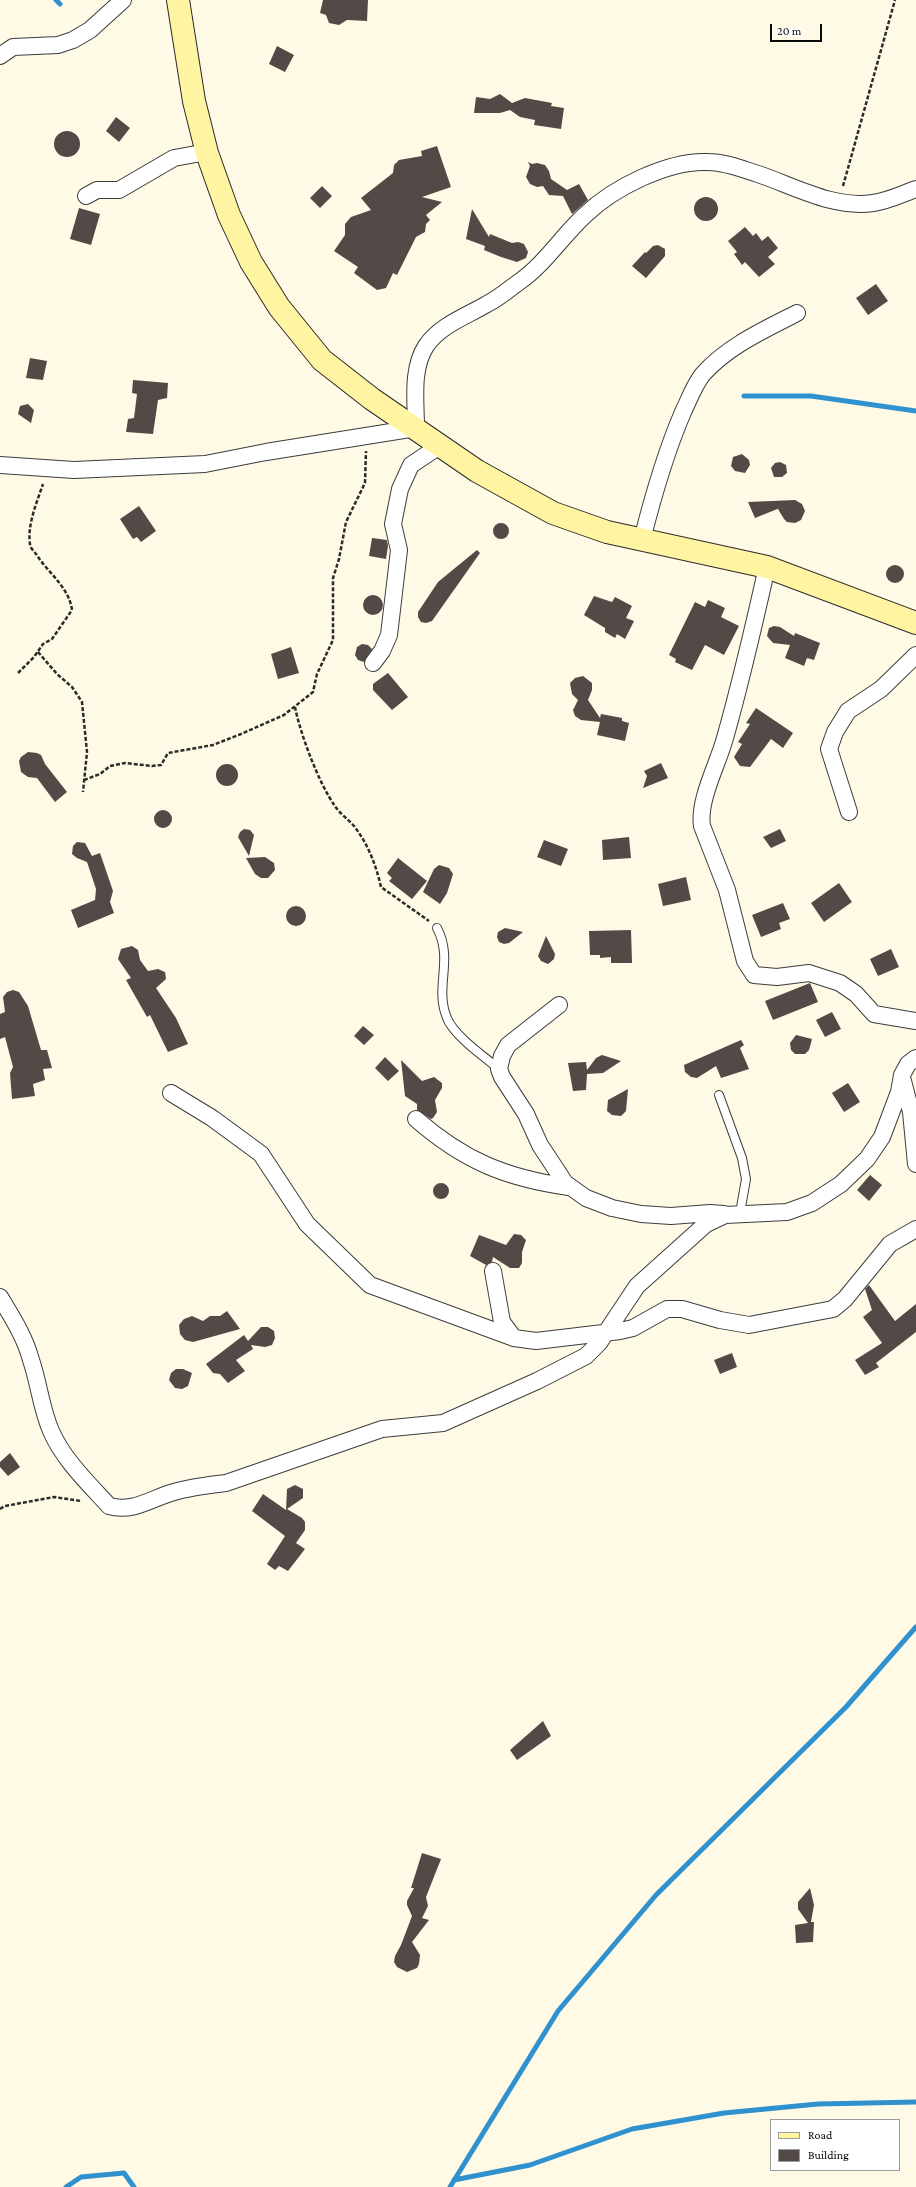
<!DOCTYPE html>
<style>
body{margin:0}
#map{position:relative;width:916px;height:2187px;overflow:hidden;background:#fffae6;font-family:"Crimson Pro",serif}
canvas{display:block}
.legend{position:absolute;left:770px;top:2119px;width:130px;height:52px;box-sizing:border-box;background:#fff;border:1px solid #9d9d9d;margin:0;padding:5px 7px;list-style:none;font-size:12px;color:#090909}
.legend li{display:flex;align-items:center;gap:8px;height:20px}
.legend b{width:20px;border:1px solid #9d9d9d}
.scale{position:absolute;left:770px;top:24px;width:52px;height:18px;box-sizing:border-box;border:2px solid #090909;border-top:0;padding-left:5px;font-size:12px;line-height:14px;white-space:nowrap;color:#090909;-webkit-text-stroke:3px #fff;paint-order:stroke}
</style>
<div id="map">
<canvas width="916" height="2187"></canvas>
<ul class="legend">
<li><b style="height:5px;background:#fff4a1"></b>Road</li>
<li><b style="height:11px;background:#524a46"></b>Building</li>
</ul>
<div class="scale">20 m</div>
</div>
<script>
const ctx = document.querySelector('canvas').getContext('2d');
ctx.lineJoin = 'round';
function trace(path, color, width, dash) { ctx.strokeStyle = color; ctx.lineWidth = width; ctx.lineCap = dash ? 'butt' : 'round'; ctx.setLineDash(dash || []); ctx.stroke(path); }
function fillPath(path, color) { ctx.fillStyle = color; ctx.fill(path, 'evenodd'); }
trace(new Path2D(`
 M 56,0 L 60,4
 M 744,396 L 811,396 L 916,411
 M 454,2180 L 530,2165 L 632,2129 L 724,2113 L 818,2104 L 916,2102
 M 66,2187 L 81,2177 L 124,2173 L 134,2187
 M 450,2187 L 558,2011 L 656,1895 L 846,1707 L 916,1627`), '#3091cf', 5);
fillPath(new Path2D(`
 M 323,0 L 368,0 L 367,21 L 347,20 L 339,25 L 329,23 L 326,15 L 320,13 Z
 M 277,46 L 294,55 L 285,72 L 269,64 Z
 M 500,94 L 512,103 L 525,98 L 552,103 L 551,106 L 564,108 L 561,129 L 534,125 L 535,120 L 520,117 L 510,110 L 500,113 L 474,113 L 476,97 L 490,99 Z
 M 116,117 L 130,128 L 119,142 L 106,131 Z
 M54 144a13 13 0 1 1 26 0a13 13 0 1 1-26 0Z
 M 437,146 L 451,187 L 422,197 L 442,202 L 426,215 L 430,220 L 426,224 L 425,232 L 416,237 L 397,275 L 393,273 L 386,288 L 377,290 L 354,273 L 358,267 L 334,251 L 345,235 L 345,224 L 351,217 L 371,210 L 361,198 L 393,173 L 394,165 L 399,160 L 422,156 L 421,151 Z
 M 528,162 L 532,164 L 537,163 L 545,165 L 549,171 L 551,179 L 567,190 L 579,184 L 588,200 L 572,214 L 563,196 L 549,195 L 543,186 L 537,187 L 530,184 L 526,177 L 530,166 Z
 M 322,186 L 332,196 L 320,208 L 310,198 Z
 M694 209a12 12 0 1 1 24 0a12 12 0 1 1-24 0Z
 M 79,208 L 100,214 L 91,245 L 70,239 Z
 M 472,209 L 489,237 L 490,234 L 512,243 L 518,242 L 524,244 L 528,252 L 526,258 L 517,262 L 501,257 L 484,250 L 485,246 L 466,239 Z
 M 745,227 L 753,236 L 756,233 L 762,241 L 768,236 L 778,248 L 768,257 L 775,264 L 759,277 L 745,262 L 742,265 L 734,254 L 737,252 L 728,241 Z
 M 658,245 L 665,249 L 665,256 L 646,278 L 632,266 L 645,252 L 646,253 L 653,246 Z
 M 876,284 L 888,301 L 868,315 L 856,298 Z
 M 30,358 L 47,361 L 43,380 L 26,378 Z
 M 133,380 L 168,383 L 167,398 L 158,400 L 153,434 L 126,432 L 128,419 L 134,418 L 137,394 L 132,393 Z
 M 28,404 L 34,410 L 31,423 L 18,414 L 20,406 Z
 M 742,454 L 749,460 L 750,465 L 745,473 L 735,471 L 731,466 L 733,457 Z
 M 780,462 L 786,465 L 787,473 L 782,477 L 774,477 L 771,468 L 775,463 Z
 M 795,500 L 802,504 L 805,511 L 801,520 L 795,523 L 787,522 L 784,519 L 778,509 L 780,508 L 755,518 L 748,502 Z
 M 139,506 L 156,531 L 141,542 L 137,537 L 133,539 L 120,519 Z
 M493 531a8 8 0 1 1 16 0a8 8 0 1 1-16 0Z
 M 372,538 L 387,540 L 388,546 L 386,559 L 369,556 Z
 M 477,550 L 480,553 L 432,621 L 426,623 L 421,622 L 418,617 L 418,612 L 438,582 Z
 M886 574a9 9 0 1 1 18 0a9 9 0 1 1-18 0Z
 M363 605a10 10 0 1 1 20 0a10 10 0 1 1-20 0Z
 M 594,596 L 612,602 L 615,597 L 632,606 L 626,618 L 634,621 L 625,639 L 617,634 L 615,638 L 605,632 L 605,628 L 584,615 Z
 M 708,600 L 725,608 L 721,617 L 739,626 L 724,655 L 705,645 L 692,670 L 675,662 L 676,659 L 669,655 L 695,602 L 705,607 Z
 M 774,626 L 780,627 L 794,636 L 795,633 L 820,643 L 814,660 L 807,658 L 804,666 L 785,658 L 790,645 L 773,643 L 767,636 L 769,628 Z
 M 362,644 L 368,645 L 372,649 L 364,662 L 358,660 L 355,655 L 357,647 Z
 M 291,647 L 299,673 L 278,679 L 271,654 Z
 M 388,673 L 408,697 L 392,710 L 373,690 L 373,684 Z
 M 583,676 L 592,683 L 592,690 L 588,700 L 600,718 L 601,714 L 622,718 L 622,721 L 629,723 L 625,741 L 597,735 L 600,722 L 581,720 L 575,716 L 573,710 L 578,700 L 572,694 L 570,683 L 575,678 Z
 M 756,708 L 793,733 L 783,748 L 771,739 L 750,767 L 740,766 L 734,757 L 742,744 L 738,742 L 750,724 L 746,723 Z
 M 28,752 L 37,753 L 41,755 L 45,764 L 67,792 L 55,802 L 37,778 L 28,777 L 21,772 L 19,761 L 21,757 Z
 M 661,763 L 668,778 L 643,788 L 647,776 L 644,771 Z
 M216 775a11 11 0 1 1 22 0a11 11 0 1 1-22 0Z
 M154 819a9 9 0 1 1 18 0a9 9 0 1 1-18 0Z
 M 244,829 L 250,830 L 254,835 L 249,856 L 238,837 L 240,832 Z
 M 780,829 L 786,841 L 771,848 L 763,837 Z
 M 629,837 L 631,858 L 603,860 L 602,840 Z
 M 544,840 L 568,849 L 561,866 L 537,857 Z
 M 77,842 L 85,843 L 92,856 L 100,853 L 113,891 L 110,902 L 114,913 L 78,928 L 71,910 L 95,900 L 96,889 L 87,862 L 77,858 L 72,854 L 73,846 Z
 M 265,857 L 274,863 L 275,870 L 268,878 L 261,878 L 255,874 L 246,858 Z
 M 398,858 L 427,881 L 412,899 L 389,881 L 392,878 L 387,873 Z
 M 439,865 L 449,868 L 453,874 L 447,893 L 440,904 L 423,892 L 434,869 Z
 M 686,877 L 691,900 L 663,906 L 658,884 Z
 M 839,883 L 852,902 L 824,922 L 811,903 Z
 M 783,903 L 790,919 L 779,923 L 781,929 L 761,937 L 752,915 Z
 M286 916a10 10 0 1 1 20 0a10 10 0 1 1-20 0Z
 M 505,928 L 523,932 L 509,943 L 504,944 L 499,942 L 497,937 L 498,932 Z
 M 631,930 L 632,963 L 611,963 L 611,957 L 600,958 L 600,955 L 590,955 L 589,931 Z
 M 546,936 L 555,954 L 554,959 L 548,964 L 541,961 L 538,956 Z
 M 132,946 L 138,950 L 140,960 L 148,971 L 158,969 L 165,972 L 166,979 L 156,988 L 176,1018 L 188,1044 L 168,1052 L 150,1015 L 147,1017 L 126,980 L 131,978 L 118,959 L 121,949 Z
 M 891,949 L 899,967 L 878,976 L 870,959 Z
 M 810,983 L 818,1002 L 773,1020 L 765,1001 Z
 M 13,990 L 19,992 L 28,1006 L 41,1050 L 47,1050 L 52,1068 L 43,1069 L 45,1080 L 33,1084 L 35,1096 L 12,1099 L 10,1073 L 13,1067 L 5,1037 L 0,1039 L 0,1014 L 5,1012 L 3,997 L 7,992 Z
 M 832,1012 L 841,1029 L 825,1037 L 816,1020 Z
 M 363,1026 L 374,1035 L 364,1045 L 354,1036 Z
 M 796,1035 L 812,1039 L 809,1050 L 805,1054 L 795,1054 L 791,1050 L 790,1043 Z
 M 741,1040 L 744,1045 L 740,1048 L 749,1069 L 721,1078 L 716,1066 L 697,1078 L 691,1077 L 685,1072 L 684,1065 Z
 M 602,1055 L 621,1061 L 603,1073 L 587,1074 L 586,1090 L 573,1091 L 568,1063 L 586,1062 L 587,1070 L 596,1058 Z
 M 385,1057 L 399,1071 L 388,1081 L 375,1068 Z
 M 401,1060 L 422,1081 L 434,1077 L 442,1083 L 442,1088 L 435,1100 L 437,1112 L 433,1118 L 431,1119 L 417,1110 L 417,1104 L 405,1096 Z
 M 848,1083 L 860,1102 L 844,1112 L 832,1093 Z
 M 628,1089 L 626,1111 L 621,1116 L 612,1115 L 607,1111 L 608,1100 Z
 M 870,1175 L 882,1185 L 869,1201 L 857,1190 Z
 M433 1191a8 8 0 1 1 16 0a8 8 0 1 1-16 0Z
 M 514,1234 L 521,1235 L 526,1240 L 522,1252 L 522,1263 L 519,1268 L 510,1268 L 493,1257 L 492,1262 L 486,1265 L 470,1256 L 479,1235 L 506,1245 Z
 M 869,1285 L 895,1321 L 916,1304 L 916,1332 L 876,1363 L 879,1367 L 865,1375 L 855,1360 L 882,1343 L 863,1317 L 872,1310 L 865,1289 Z
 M 227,1311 L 240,1329 L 193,1342 L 185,1340 L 180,1334 L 179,1325 L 184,1319 L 192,1316 L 203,1321 L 210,1316 L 220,1316 Z
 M 261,1327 L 268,1327 L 274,1331 L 275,1338 L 272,1345 L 265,1347 L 251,1345 L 253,1349 L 236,1360 L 245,1371 L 228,1383 L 220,1374 L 213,1373 L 206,1364 L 244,1335 L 248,1341 Z
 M 732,1353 L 737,1367 L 720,1374 L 714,1360 Z
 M 176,1369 L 183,1369 L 192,1373 L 188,1386 L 182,1389 L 175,1388 L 169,1380 L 171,1373 Z
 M 10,1453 L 20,1467 L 8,1476 L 0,1467 L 0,1462 Z
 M 295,1485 L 303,1489 L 303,1498 L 287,1509 L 302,1518 L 305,1522 L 305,1530 L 296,1543 L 305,1549 L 288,1571 L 279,1566 L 275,1570 L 267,1564 L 285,1536 L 252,1511 L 263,1494 L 286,1510 L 287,1489 Z
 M 543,1721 L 551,1736 L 517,1760 L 510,1750 Z
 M 422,1853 L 441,1859 L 426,1897 L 428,1906 L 422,1918 L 429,1920 L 412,1942 L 420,1955 L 419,1964 L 417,1968 L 407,1972 L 397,1967 L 394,1962 L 395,1956 L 401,1945 L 412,1916 L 407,1905 L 407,1901 L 414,1888 L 411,1888 Z
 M 810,1888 L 814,1905 L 811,1922 L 814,1922 L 813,1942 L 796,1943 L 795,1925 L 808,1923 L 798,1909 L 798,1902 Z`), '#524a46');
const lane = new Path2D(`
 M 437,928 C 454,960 434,987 447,1018 C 454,1036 485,1057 499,1069
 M 719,1095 L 742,1158 L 746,1179 L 740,1213`);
const street = new Path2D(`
 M 0,56 L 13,47 L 58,45 L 73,40 L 90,30 L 123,0
 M 86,196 L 97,190 L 119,190 L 174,158 L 207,152
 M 0,465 L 74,470 L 205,464 L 266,452 L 416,428 C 416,402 411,369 426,346 C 440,325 467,316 487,304 C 499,298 509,289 519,282 C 545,264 562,236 585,215 C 613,188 668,160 708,162 C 725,162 742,169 758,174 C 794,186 834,209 873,203 C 888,201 902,194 916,189
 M 642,540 C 653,496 665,454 683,412 C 689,400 694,385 703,374 C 728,346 764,330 797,313
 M 767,567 C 754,625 741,682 725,738 C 718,764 698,800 702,826 L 727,890 L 745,961 L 754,975 L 777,977 L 809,973 L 840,983 L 856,994 L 874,1014 L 916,1021
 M 373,663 L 382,651 L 389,635 L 399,550 L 393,524 L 400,489 L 411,465 L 441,445
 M 849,812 L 829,749 L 835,732 L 848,711 L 881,689 L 916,655
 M 559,1005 L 508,1045 L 502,1056 L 499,1069 L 502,1077 L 526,1114 L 540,1145 L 565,1183 L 586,1198 L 612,1208 L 641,1214 L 671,1216 L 710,1213 L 724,1214
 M 903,1081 L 911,1112 L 916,1164
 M 171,1093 L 212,1118 L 261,1154 L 307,1224 L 370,1285 L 514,1338
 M 416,1119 C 464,1161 506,1178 569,1187
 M 493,1271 L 502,1322 L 514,1338 L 536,1341 L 620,1331 L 633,1328 L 667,1309 L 682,1309 L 720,1320 L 749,1325 L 833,1309 L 845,1299 L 890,1244 L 916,1229
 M 0,1297 C 12,1317 25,1337 31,1360 C 39,1383 41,1408 51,1431 C 63,1459 88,1483 109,1506 C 133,1513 152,1498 174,1492 C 191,1487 208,1485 226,1483 L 382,1429 L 443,1423 L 537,1381 L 586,1356 L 599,1343 L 637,1286 L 706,1224 L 725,1215 L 787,1212 L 812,1203 L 841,1184 L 867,1159 L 882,1137 L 899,1092 L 902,1075 L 908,1064 L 916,1058`);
const secondary = new Path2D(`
 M 178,0 L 194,101 L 207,153 L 229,215 L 251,262 L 279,307 L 322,360 L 372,399 L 477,471 L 553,513 L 607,532 L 767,567 L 916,623`);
trace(lane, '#3c3c3c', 10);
trace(street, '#3c3c3c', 18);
trace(secondary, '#2b2b2b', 24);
trace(new Path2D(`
 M 843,186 L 895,0
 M 38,652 L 57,674 L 72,687 L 82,702 L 87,752 L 83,792
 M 18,673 L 34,657 L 43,644 L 52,639 L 72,610 C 69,587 48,573 36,554 C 34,551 30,548 30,544 C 27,525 37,502 43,484
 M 295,707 C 300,733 319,784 335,806 C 340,814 348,819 354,826 C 368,844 376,865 381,887 L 429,921
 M 84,780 L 100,774 L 110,766 L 125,763 L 152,766 L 161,765 L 168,753 L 213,745 L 241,734 L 284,715 L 313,692 L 317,674 L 333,640 L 333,578 L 339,559 L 346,522 L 365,483 L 366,451
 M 0,1509 L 5,1506 L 54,1497 L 81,1501`), '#2b2b2b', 2.5, [4, 2]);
trace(lane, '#fff', 8);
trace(street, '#fff', 16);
trace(secondary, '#fff4a1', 22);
</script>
